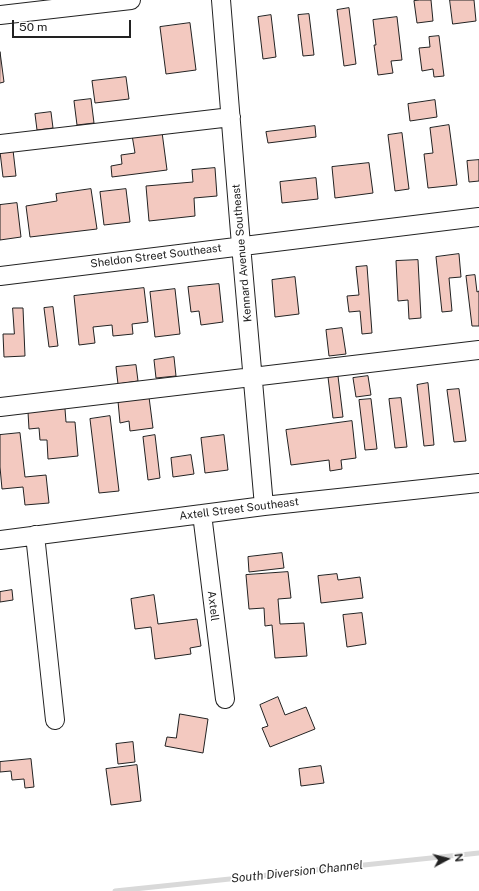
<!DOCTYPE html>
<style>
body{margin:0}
#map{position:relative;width:479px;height:891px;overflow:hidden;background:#fff;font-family:"Public Sans",sans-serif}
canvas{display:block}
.north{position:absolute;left:427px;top:839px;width:40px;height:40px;-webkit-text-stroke:3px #fff;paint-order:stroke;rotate:83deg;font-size:11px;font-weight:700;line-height:16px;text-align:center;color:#222}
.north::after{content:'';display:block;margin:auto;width:14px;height:18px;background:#222;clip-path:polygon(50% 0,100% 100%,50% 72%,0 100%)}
.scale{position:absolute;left:12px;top:20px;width:119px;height:18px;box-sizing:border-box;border:2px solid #222;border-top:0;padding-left:5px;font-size:12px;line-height:14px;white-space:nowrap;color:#222;-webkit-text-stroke:3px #fff;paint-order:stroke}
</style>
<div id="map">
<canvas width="479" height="891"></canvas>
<div class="north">N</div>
<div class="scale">50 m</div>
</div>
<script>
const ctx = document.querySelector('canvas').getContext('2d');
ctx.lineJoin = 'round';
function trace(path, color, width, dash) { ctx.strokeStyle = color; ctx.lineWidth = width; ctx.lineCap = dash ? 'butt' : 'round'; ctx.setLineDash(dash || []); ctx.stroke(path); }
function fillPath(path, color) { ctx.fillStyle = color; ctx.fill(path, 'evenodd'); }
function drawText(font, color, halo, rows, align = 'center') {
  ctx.font = font + ' "Public Sans",sans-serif'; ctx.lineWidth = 3; ctx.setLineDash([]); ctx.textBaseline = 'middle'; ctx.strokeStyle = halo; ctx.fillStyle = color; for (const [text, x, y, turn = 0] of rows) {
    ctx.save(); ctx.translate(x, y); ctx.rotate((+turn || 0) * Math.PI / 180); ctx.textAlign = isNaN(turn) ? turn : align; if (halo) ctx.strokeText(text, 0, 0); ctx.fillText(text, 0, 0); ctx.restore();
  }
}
trace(new Path2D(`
 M 115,891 L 479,853`), '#d9d9d9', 5);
const building = new Path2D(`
 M 420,0 L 431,0 L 433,21 L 417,23 L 414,1 Z
 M 450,0 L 474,0 L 476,21 L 453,24 Z
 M 349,8 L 356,64 L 344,66 L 337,10 Z
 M 309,14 L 314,55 L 303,56 L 298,15 Z
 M 271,15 L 276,57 L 263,59 L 258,17 Z
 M 397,17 L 402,60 L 391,61 L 393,73 L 378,75 L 374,45 L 376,45 L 373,20 Z
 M 190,23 L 196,70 L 166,74 L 160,27 Z
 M 439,36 L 444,76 L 434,77 L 433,69 L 422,71 L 419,48 L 430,47 L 429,37 Z
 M 0,52 L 4,82 L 0,83 Z
 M 126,77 L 129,99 L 95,103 L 92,81 Z
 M 91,99 L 94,123 L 77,125 L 74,101 Z
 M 435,100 L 437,117 L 410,121 L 408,104 Z
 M 51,112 L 53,128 L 37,130 L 35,114 Z
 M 449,125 L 457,185 L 428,188 L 424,154 L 433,153 L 430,128 Z
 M 315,126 L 316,137 L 268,143 L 266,132 Z
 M 162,132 L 167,170 L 112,177 L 111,166 L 122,164 L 121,155 L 135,153 L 132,135 Z
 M 402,133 L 409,189 L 395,191 L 388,135 Z
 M 13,150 L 16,176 L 3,177 L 0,152 Z
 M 479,160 L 479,181 L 469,182 L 467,161 Z
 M 369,163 L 373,193 L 335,198 L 332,167 Z
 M 215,168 L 217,196 L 194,198 L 195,216 L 149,221 L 146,186 L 193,182 L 192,170 Z
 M 316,178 L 318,199 L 282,203 L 280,182 Z
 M 91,189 L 97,229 L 30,237 L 26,206 L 57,201 L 56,194 Z
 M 126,189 L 130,222 L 104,225 L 100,192 Z
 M 17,203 L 21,237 L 0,240 L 0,205 Z
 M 459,254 L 461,277 L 449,278 L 452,311 L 442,312 L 436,257 Z
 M 418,260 L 421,318 L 409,319 L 408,300 L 398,301 L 396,261 Z
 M 367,266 L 372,333 L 362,334 L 360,311 L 349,312 L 347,296 L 359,295 L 356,267 Z
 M 475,275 L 477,292 L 479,291 L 479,326 L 472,326 L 466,276 Z
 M 295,277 L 299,314 L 275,317 L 272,280 Z
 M 219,284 L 223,322 L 201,325 L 199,311 L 191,312 L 188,287 Z
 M 144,288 L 148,322 L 132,324 L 133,334 L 113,336 L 112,325 L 93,327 L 95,343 L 79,345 L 74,296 Z
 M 175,289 L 180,334 L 155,337 L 150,292 Z
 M 53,307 L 58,346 L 49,347 L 44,308 Z
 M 13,308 L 23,308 L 25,356 L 4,357 L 3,334 L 14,334 Z
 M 342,328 L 346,354 L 329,356 L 326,330 Z
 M 174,357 L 176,376 L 156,378 L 154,360 Z
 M 136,365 L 138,381 L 118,384 L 116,367 Z
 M 338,376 L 343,417 L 333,418 L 328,377 Z
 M 368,376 L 371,395 L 356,397 L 353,378 Z
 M 428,383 L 434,445 L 424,446 L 417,385 Z
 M 459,389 L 466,441 L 454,442 L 447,390 Z
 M 149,397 L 153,428 L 130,431 L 129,421 L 120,423 L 118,401 Z
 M 401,398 L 407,447 L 395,448 L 389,399 Z
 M 371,399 L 377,449 L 365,450 L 359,400 Z
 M 65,409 L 66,422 L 75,422 L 78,456 L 48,459 L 47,440 L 40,440 L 39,428 L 29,429 L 28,412 Z
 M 110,416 L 119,491 L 99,493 L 90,419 Z
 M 352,421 L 356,458 L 341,460 L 342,469 L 330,471 L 329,460 L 291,465 L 286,430 Z
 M 20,433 L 25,477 L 46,475 L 49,503 L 25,505 L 23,487 L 2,489 L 0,467 L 0,435 Z
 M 155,435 L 160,478 L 148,480 L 143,437 Z
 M 224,435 L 228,470 L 205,473 L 201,438 Z
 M 191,455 L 194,474 L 173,477 L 171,458 Z
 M 282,553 L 284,568 L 249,572 L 248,557 Z
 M 288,572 L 291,598 L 278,599 L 280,624 L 304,623 L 307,656 L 275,658 L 272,625 L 265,626 L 264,608 L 249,609 L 246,575 Z
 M 337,574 L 338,580 L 360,577 L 363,598 L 321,603 L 318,576 Z
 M 12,590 L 13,600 L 0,602 L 0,592 Z
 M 154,595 L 158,624 L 197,619 L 201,646 L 190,648 L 191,654 L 155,659 L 151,627 L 135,629 L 131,599 Z
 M 362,613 L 366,644 L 347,647 L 343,615 Z
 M 278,697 L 285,715 L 306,707 L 315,729 L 270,747 L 262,728 L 268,726 L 260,705 Z
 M 180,714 L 208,719 L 203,753 L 165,746 L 167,737 L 176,738 Z
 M 133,742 L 135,762 L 118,764 L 116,744 Z
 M 31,759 L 34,787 L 25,788 L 24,779 L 12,780 L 11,771 L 0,772 L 0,762 Z
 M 137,765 L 141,801 L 111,805 L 106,769 Z
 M 321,766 L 324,783 L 301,786 L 299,769 Z`);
fillPath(building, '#f3c9c0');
trace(building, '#222', 1);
const minor = new Path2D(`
 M 221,0 L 241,245 L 264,506
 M 0,15 L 131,0
 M 0,144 L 231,117
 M 0,276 L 479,217
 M 0,407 L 479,350
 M 202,514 L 225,699
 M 35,535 L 55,720
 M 0,540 L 264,506 L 479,483`);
trace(minor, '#222', 20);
trace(minor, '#fff', 18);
drawText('11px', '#222', '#fff', [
 ["Kennard Avenue Southeast",242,253,-95],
 ["Sheldon Street Southeast",156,256,-7],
 ["Axtell Street Southeast",239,509,-7],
 ["Axtell",213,606,83]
]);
drawText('italic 12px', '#222', '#fff', [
 ["South Diversion Channel",297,872,-6]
]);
</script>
